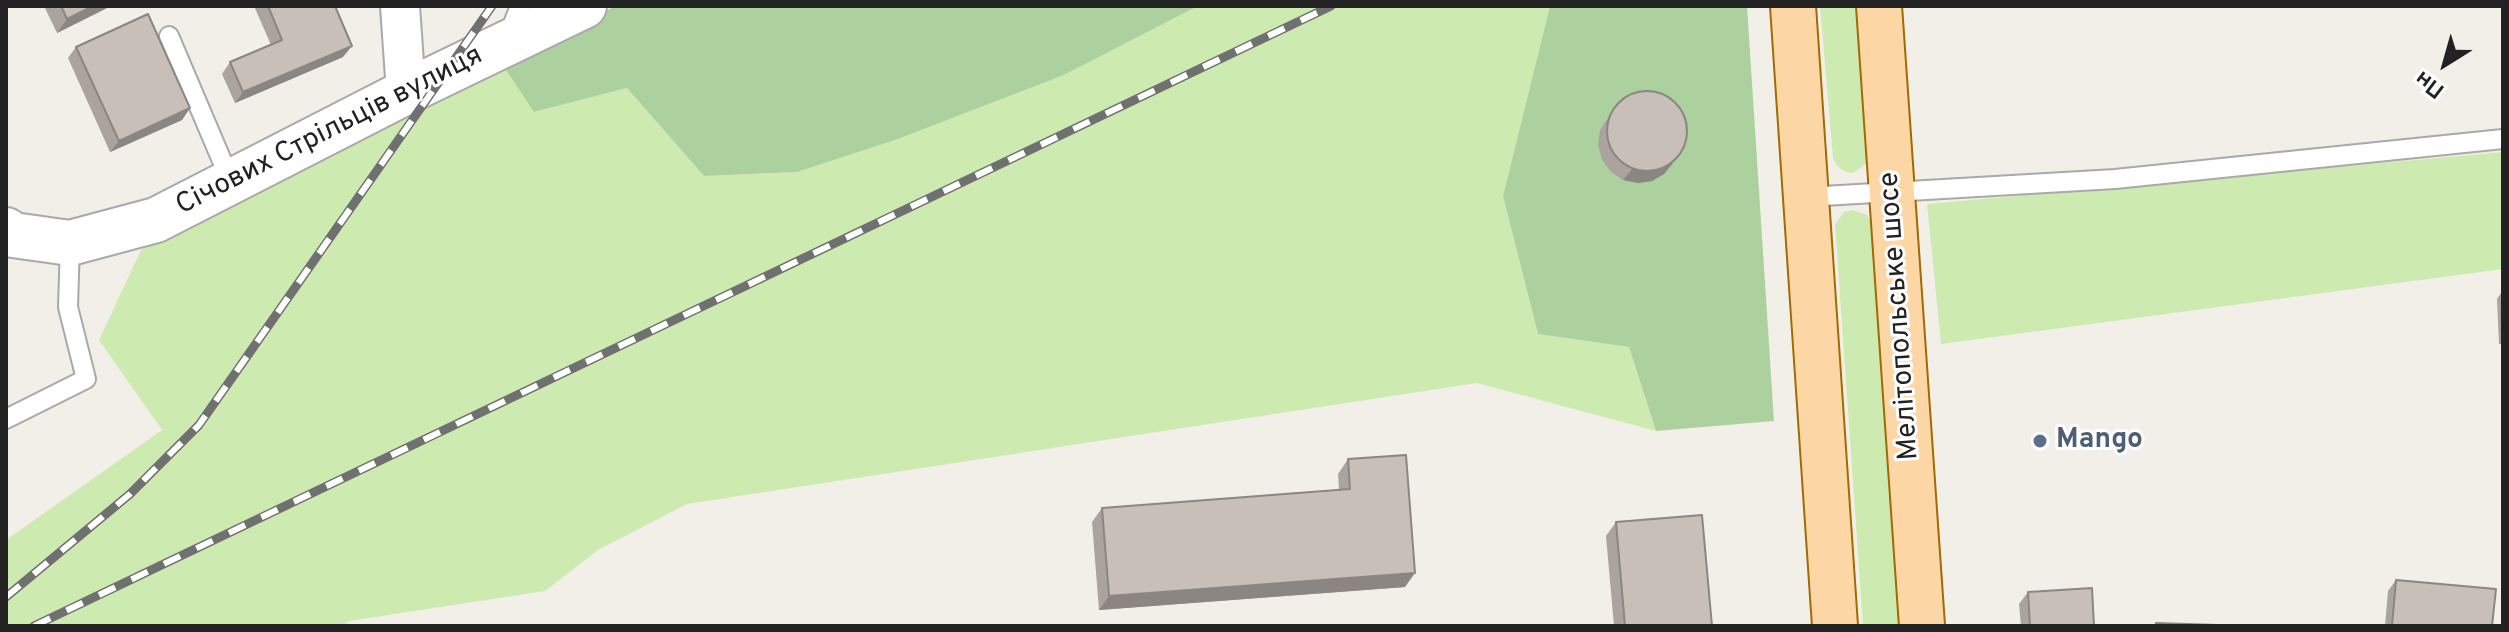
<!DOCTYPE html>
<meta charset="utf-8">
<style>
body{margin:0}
#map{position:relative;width:2509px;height:632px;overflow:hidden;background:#f2efe9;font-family:Overpass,sans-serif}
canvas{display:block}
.frame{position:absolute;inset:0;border:8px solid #222;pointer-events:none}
.north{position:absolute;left:2405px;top:24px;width:80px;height:80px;-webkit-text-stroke:6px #fff;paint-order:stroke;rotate:217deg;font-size:22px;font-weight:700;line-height:32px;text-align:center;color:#222}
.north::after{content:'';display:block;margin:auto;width:28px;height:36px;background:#222;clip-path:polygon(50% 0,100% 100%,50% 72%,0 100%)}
</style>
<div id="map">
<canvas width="2509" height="632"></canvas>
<div class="frame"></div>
<div class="north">Пн</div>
</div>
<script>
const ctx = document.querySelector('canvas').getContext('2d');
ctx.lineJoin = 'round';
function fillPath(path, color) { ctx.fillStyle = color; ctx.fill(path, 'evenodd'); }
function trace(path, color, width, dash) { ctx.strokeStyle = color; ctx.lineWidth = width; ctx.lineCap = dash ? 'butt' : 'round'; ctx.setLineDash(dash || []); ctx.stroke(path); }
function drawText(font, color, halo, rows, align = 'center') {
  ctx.font = font + ' Overpass,sans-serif'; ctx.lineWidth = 6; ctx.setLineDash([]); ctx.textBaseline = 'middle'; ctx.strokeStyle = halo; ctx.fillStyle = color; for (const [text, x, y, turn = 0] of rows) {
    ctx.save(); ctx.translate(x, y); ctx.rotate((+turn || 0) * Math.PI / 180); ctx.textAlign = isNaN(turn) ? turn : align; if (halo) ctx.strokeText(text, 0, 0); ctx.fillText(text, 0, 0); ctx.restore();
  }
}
fillPath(new Path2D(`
 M 1198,6 L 1550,6 L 1503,196 L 1538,334 L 1629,347 L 1656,431 L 1477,383 L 687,504 L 598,550 L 545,591 L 349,621 L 342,626 L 6,626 L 6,540 L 162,430 L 99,340 L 141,250 L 500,61 L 535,112 L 627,88 L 704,176 L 796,172 L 898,139 L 1064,75 Z
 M 1820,6 L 1857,6 L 1868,157 L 1866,164 L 1853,173 C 1842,172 1838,168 1833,158 Z
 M 2503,152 L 2503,269 L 1941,344 L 1927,204 Z
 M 1852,210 L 1867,215 L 1872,222 L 1899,626 L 1863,626 L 1835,224 L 1844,212 Z`), '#cdebb0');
fillPath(new Path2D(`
 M 616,6 L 1198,6 L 1064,75 L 898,139 L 797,172 L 704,176 L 627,88 L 534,112 L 500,61 Z
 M 1550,6 L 1747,6 L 1774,421 L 1656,431 L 1629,347 L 1538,334 L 1503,196 Z`), '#add19e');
const service = new Path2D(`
 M 509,34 L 520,6
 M 169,36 L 231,182
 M 1806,197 L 2115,179 L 2503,139
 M 6,419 L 86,379 L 68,307 L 70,243`);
const minor = new Path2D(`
 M 400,6 L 406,92`);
const tertiary = new Path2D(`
 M 6,230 L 13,235 L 70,243 L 156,220 L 406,92 L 584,6`);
const primary = new Path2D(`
 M 1793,6 L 1835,626
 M 1879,6 L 1922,626`);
trace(service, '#a9a9a9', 22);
trace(minor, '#a9a9a9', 42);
trace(tertiary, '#a9a9a9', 48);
trace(primary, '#a06b00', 48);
trace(service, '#fff', 18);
trace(minor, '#fff', 38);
trace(tertiary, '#fff', 44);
trace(primary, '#fcd6a4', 44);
const rail = new Path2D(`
 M 6,597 L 130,494 L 199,425 L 492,6
 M 34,626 L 1331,6`);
trace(rail, '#707070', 9);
trace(rail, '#fff', 6, [18]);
fillPath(new Path2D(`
 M 44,6 L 111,6 L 57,33 Z
 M 254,6 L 335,6 L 343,57 L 235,103 L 222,74 L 230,62 L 271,45 Z
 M 76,47 L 190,108 L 182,120 L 110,152 L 68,58 Z
 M 1617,104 L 1673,164 L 1664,174 L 1652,181 L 1638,183 L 1623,180 L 1611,172 L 1602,160 L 1598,145 L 1600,130 Z
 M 2503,290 L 2503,344 L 2499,344 L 2497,299 Z
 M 1348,459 L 1405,587 L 1099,610 L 1092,522 L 1102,508 L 1339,490 L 1338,474 Z
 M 1616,522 L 1712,626 L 1614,626 L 1606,536 Z
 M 2396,580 L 2492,626 L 2385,626 L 2388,591 Z
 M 2028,592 L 2094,626 L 2021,626 L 2019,604 Z`), '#aba49e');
fillPath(new Path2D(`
 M 93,6 L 111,6 L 57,33 L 67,19 Z
 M 352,46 L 343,57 L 235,103 L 243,92 Z
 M 190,108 L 182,120 L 110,152 L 119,141 Z
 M 1681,152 L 1664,174 L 1652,181 L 1638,183 L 1623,180 L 1632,169 Z
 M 1415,573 L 1405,587 L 1099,610 L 1109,596 Z`), '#8b8681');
const building = new Path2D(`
 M 61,6 L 93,6 L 67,19 Z
 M 268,6 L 335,6 L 352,46 L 243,92 L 230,62 L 282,40 Z
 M 148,14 L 190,108 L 119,141 L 76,47 Z
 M1607 131a40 40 0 1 1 80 0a40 40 0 1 1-80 0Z
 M 1406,455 L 1415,573 L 1109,596 L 1102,508 L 1350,489 L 1348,459 Z
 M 1702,515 L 1712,626 L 1625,626 L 1616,522 Z
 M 2396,580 L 2496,589 L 2492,626 L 2392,626 Z
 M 2092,588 L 2094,626 L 2030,626 L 2028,592 Z
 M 2156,623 L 2249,626 L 2156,626 Z`);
fillPath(building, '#c7bfb8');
trace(building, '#8b8681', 2);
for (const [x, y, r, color] of [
 [2040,441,8,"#5c6f8a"]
]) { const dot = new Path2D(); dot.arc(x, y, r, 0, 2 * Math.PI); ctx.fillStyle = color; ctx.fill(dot); trace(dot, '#fff', 3); }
drawText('28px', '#222', '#fff', [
 ["Січових Стрільців вулиця",330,132,-27],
 ["Мелітопольське шосе",1901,316,-94]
]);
drawText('bold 28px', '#4e5e75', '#fff', [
 ["Mango",2056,441]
], 'left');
</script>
